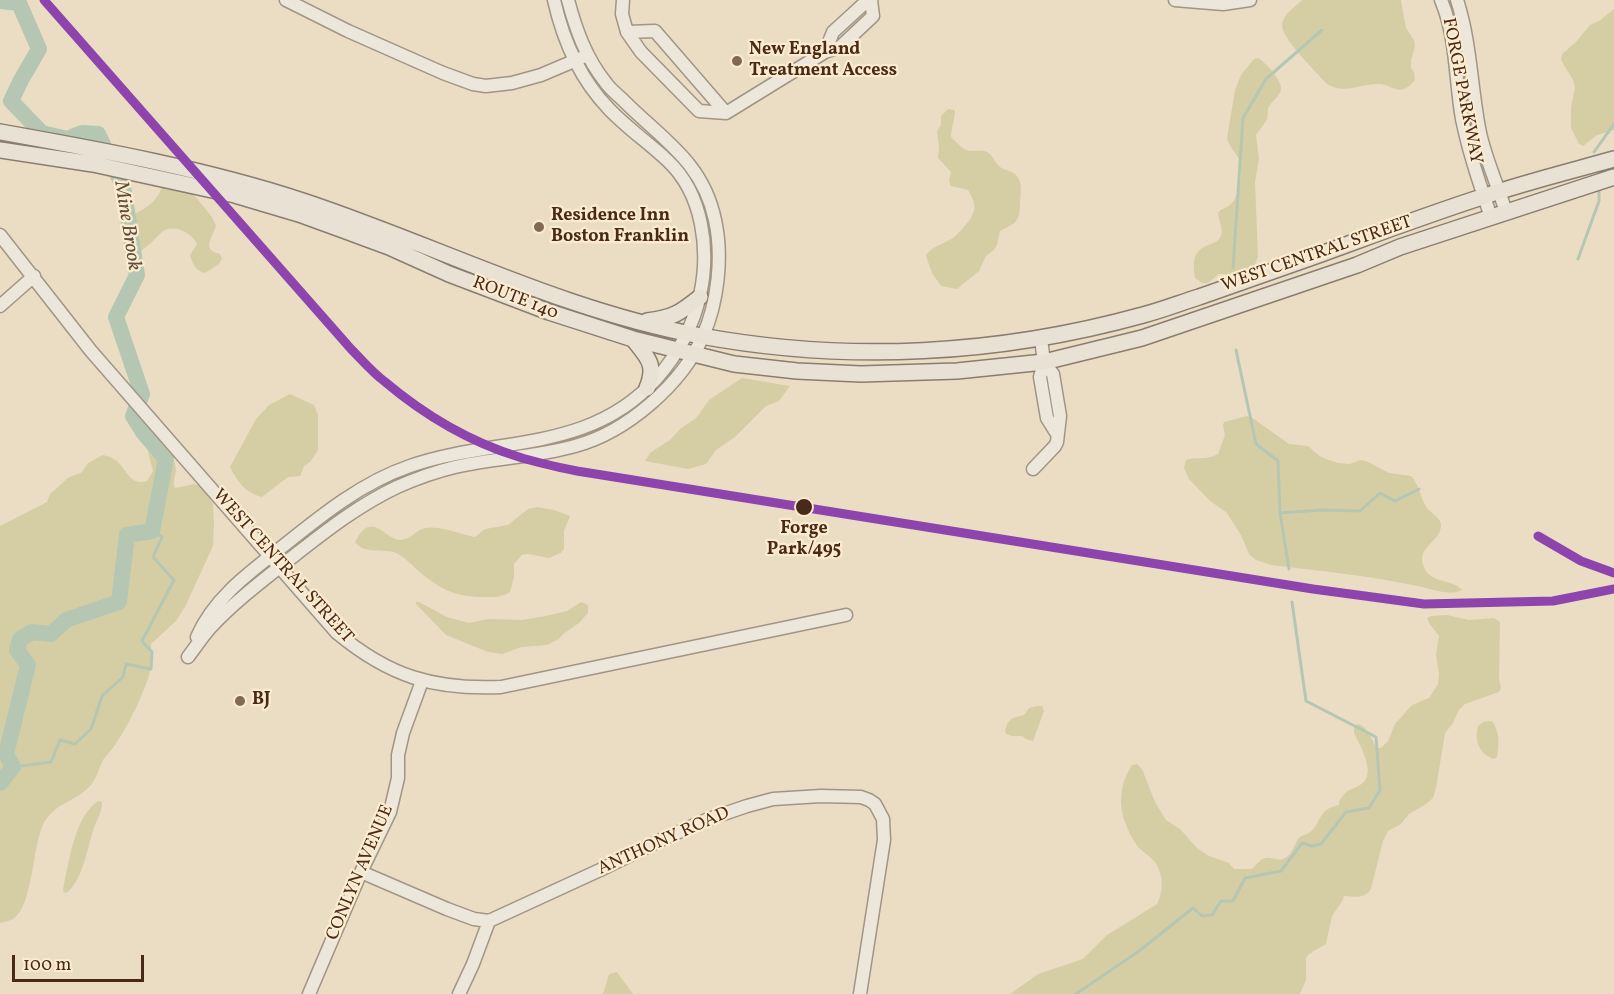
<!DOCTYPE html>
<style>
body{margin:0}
#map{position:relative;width:1614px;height:994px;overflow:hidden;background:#ebddc4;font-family:Vollkorn,serif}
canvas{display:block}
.scale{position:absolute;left:12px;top:955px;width:132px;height:27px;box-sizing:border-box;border:3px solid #492a1a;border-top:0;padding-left:8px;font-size:18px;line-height:21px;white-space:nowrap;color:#492a1a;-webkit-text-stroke:4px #fceccf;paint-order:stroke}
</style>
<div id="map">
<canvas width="1614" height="994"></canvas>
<div class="scale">100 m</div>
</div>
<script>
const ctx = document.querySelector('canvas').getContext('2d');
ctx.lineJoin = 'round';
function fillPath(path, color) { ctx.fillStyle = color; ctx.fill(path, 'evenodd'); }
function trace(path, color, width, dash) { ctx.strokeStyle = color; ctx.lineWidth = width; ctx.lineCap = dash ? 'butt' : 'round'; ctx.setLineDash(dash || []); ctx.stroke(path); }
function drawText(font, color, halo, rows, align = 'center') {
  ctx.font = font + ' Vollkorn,serif'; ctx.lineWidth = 4.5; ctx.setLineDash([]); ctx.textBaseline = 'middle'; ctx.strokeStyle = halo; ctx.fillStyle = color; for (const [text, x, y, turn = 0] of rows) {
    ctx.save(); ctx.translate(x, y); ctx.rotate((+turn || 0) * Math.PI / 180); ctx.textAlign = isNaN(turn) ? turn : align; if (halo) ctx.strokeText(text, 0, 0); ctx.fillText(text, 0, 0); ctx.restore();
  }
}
fillPath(new Path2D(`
 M 1302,0 L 1401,0 L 1406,28 L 1414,40 L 1415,46 L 1411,60 L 1411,68 L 1414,72 L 1415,80 C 1412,83 1408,88 1404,89 C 1395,92 1388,84 1380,84 C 1361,83 1345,95 1327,84 C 1318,74 1281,38 1282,25 C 1283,14 1295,7 1302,0 Z
 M 1614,9 L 1614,130 L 1597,135 L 1583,146 L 1579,144 L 1571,128 L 1571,107 L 1575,88 L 1573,80 L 1561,60 L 1562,54 L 1576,42 L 1590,25 L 1599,21 Z
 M 1258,58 C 1265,62 1282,80 1281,89 C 1281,95 1273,100 1270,105 C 1266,110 1269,114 1267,119 C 1264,125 1259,130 1256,135 L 1259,159 L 1255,182 L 1258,257 L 1253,269 L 1228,277 L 1225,274 L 1219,274 L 1208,283 L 1202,283 L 1195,278 C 1193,265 1192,252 1206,246 C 1212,243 1218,243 1221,236 C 1224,228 1218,220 1218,213 C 1221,208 1225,209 1230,205 C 1239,199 1244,169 1239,159 C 1235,152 1229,147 1227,138 L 1235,90 L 1241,75 L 1254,59 Z
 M 948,109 L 955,110 C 955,120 951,128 951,137 C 956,142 963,150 970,151 C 975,151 980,150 984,151 C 991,152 993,159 997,164 C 1000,168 1004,169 1009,171 C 1024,176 1021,191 1020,203 C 1020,222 1016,223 1000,231 L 997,245 L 994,250 L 986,256 L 979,271 L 957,289 L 941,286 L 932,273 L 926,256 C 931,246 944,244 953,238 C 957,235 960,231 963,228 C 976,213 978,207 968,190 L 951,186 L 949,181 L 951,172 L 938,158 L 939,146 L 937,131 L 941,125 L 941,116 Z
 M 153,153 L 158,153 L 165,157 L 185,184 L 212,217 L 216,226 C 212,239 201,249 220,254 L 222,259 L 219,264 L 205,273 C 195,271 193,264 190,255 L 197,244 C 192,234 178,225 165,230 C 160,233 155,239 151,243 C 145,248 138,253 132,257 L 129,235 L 129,218 C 140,211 159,202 161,188 C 163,175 142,168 153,153 Z
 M 742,378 L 790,386 L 779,401 L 766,406 L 735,437 L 716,450 L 706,464 L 688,469 L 645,461 L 650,453 L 671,439 L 680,429 L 696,418 L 709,400 Z
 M 290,394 L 314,405 L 318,415 L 318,450 L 310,462 L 304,466 L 300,476 L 288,477 L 262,497 C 245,493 237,481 230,467 L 256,419 L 269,405 Z
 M 1247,416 L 1254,419 L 1289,444 L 1308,446 L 1321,457 L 1338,463 L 1349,464 L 1361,460 L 1366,461 L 1389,473 L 1411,476 C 1420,485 1420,499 1428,509 C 1432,514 1442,518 1441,526 C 1440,544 1412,547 1426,571 C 1434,583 1454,580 1462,590 C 1451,596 1434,590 1422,587 C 1372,576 1322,571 1271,565 L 1256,560 L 1249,554 L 1241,535 L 1226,512 L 1210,501 L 1189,479 L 1184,468 L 1186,460 C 1199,456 1204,461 1218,454 L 1225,435 L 1223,425 L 1224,422 Z
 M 150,431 C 161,442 174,453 176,469 C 176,476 172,481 175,488 L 194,484 L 203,487 L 213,504 L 214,526 L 213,546 L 185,607 L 176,621 L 151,644 C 151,653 152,663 150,672 C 144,693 129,724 117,742 C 113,749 107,754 103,760 C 99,768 97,778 91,785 C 77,801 57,802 45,821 C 32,842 34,906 13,919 C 9,921 4,922 0,923 L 0,526 L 47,502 L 50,494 L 69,477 L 81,473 L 88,463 L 103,455 C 108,456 113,458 117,461 C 128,471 130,486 147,481 L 153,471 L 146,444 Z
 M 537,507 L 554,510 L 570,516 L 564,531 L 564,549 L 561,553 L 549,558 L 528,554 L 522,555 L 514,564 L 514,577 L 510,592 C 500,598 494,597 483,597 C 453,597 439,588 416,569 C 411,564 405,558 398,554 C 387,547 365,556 355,542 C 372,508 386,541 400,540 C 410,540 416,530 425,528 C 438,525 461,534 475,537 L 485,529 L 508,525 L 528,509 Z
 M 416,602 L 419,602 L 447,617 L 469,623 L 488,619 L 522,620 L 546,616 L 567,611 L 581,602 L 588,605 L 588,613 L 579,623 L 563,634 L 559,639 L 547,645 L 522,647 L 502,654 L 488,652 L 446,635 L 416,604 Z
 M 1447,615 L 1469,620 L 1494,618 L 1500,622 L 1499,678 L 1501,688 L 1499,692 L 1465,704 L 1459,710 L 1453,723 L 1445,733 L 1436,788 L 1433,798 L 1426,804 L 1409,814 L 1401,824 L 1388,831 L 1383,841 L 1371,889 C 1365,899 1354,897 1344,896 L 1343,900 L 1332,916 L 1326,944 L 1309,954 L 1306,958 L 1306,980 L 1300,994 L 1010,994 L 1038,974 L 1083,959 L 1107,935 L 1157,904 C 1164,891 1164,872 1153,860 C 1148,854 1140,851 1136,844 C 1119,818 1115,792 1132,765 L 1137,764 L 1142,769 L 1155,802 L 1166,820 L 1180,829 L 1197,848 L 1209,856 L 1229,863 L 1234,869 L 1252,869 C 1256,865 1260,859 1266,858 C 1273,857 1279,862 1285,858 C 1292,855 1294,845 1298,839 C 1302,834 1305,836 1310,832 C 1322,823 1317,809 1339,805 L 1339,802 C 1347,788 1348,792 1360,785 C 1378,774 1360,746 1354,733 L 1354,728 L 1357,724 C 1367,725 1372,739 1376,748 L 1381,748 L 1388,741 L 1395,724 L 1412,705 L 1429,698 L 1438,684 L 1439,674 L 1436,655 L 1439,636 L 1429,623 L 1427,618 L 1431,616 Z
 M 1037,706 L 1042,706 L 1044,711 L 1033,741 L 1026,739 L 1022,736 L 1012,736 L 1006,734 L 1005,730 L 1008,722 L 1013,718 L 1024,715 L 1029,708 Z
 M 1492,721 C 1500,732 1499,744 1497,757 L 1494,759 C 1479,754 1474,741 1478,726 L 1483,722 Z
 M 98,801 L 102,802 C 102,811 99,816 95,825 C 87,846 85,875 68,892 L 64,893 L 63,889 C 69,863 74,817 98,801 Z
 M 617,972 L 633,994 L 603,994 L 609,974 Z`), '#d5cea4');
trace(new Path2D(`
 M 1594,152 L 1614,124
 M 1578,259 L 1599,201 L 1599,191
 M 1233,268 L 1243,118 L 1266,79 L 1322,30
 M 1236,350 L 1256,444 L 1278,461 L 1280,513 L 1289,569
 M 1280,513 L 1321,510 L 1360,511 L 1380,493 L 1395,501 L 1419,489
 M 13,767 L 51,762 L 60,740 L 75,744 L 91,729 L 102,696 L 123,677 L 126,664 L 151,669 L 152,652 L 142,641 L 174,580 L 153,557 L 162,537 L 152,531
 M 1076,994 L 1139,951 L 1193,908 L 1202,916 L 1212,915 L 1221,901 L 1233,901 L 1245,878 L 1281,871 L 1302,843 L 1312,846 L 1321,844 L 1346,812 L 1369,808 L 1380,790 L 1376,737 L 1306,701 L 1292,602`), '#b5c7b3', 3);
trace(new Path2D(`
 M 0,1 L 19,3 L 39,49 L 21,80 L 11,101 L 42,133 L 67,139 L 82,133 L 98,134 L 123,186 L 137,275 L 116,317 L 142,394 L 133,416 L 143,432 L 166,459 L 152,531 L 127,535 L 119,602 L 66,620 L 51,634 L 32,632 L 20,639 L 17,650 L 28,665 L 6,754 L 13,767 L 0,783`), '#b5c7b3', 16);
const minor = new Path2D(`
 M 286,0 L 348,31 L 443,73 L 473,84 L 486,86 L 512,83 L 541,75 L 581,58
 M 623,0 L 622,14 L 627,32 L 641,52 L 699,111 L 726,113 L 825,52 L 840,47 L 873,16 L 871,0
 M 1175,0 L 1223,4 L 1250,0
 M 1441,0 C 1457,38 1455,80 1462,119 C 1469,153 1480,185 1491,217
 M 1457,0 C 1471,43 1471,89 1480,133 C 1486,160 1498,186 1506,212
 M 627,32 L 655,31 L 726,113
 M 825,52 L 833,32 L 868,0
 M 0,235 L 91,351 L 337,633 C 389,676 433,690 501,687 L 846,615
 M 0,306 L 34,276
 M 1041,339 L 1044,362 L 1040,377 L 1047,418 L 1057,434
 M 1033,469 L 1055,446 L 1057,442 L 1060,416 L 1053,374 L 1044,362
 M 197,637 C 213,600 246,575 277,551 C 318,518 360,483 410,466 C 497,436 589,454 657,378 C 678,354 693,327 700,295 C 710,250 703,194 668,161 C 649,143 627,128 609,109 C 580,79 563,40 554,0
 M 188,657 C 195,648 202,637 210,628 C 235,601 266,578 295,555 C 327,530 359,505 397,487 C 415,479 434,472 455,467 C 494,458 536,457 575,446 C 627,432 682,384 703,336 C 718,302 723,256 715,220 C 703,162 663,140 624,101 C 618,95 611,90 606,83 C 586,58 576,30 568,0
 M 361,872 L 447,909 L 474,919 L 489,921
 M 309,994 L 361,872 L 390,812 L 398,778 L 398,755 L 403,733 L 422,681
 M 459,994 L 473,964 L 489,921 L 600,870 L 663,839 L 706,820 L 747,806 L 773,799 L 821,796 L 861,797 L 869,800 L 875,804 L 883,819 L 884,840 L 860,994`);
const major = new Path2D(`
 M 0,132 C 101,150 206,169 303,201 C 436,245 563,311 701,336 C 848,363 999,355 1143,315 C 1162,310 1180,303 1199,297 C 1236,284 1273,271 1310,258 C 1368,237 1426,215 1485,196 C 1527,182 1571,171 1614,159
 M 0,150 L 93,164 L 235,195 L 299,214 L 343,230 L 389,247 L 449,274 L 549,312 L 633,339 L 734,364 L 797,371 L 861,374 L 957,371 L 1044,362 L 1142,338 L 1357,265 L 1400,247 L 1614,177
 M 647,321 C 673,318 680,313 700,297
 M 633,339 C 647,357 657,364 647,388`);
trace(minor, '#a19585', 15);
trace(major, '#8a7d6f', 18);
trace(minor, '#ede6da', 12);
trace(major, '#e9e2d4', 15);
const rail = new Path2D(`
 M 912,524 L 1313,589 L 1424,604 L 1553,601 L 1614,589
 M 1538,536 L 1581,561 L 1614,573`);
trace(rail, '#b0a79d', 5);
trace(rail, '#fceccf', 3, [9]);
trace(new Path2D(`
 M 44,0 L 351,349 C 362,360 372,372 384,381 C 423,414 470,442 519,457 C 538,463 557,467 577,471 L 1313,589 L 1424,604 L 1553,601 L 1614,589
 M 1538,536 L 1581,561 L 1614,573`), '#8e44ad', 9);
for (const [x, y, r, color] of [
 [737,61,6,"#826956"],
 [539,227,6,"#826956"],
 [804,507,9,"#492a1a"],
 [240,701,6,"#826956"]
]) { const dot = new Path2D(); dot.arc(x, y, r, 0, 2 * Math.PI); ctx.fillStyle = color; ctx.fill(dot); trace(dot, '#fceccf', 2); }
drawText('bold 18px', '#492a1a', '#fceccf', [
 ["New England",749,51],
 ["Treatment Access",749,72],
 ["Residence Inn",551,217],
 ["Boston Franklin",551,238],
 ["BJ",252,701]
], 'left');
drawText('18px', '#492a1a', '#fceccf', [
 ["FORGE PARKWAY",1461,91,79],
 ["WEST CENTRAL STREET",1317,255,-19],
 ["ROUTE 140",515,299,21],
 ["WEST CENTRAL STREET",282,567,48],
 ["ANTHONY ROAD",664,842,-24],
 ["CONLYN AVENUE",361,873,-67]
]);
drawText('bold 18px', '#492a1a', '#fceccf', [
 ["Forge",804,530],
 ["Park/495",804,551]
]);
drawText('italic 20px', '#5e4f3e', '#fceccf', [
 ["Mine Brook",126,226,81]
]);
</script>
